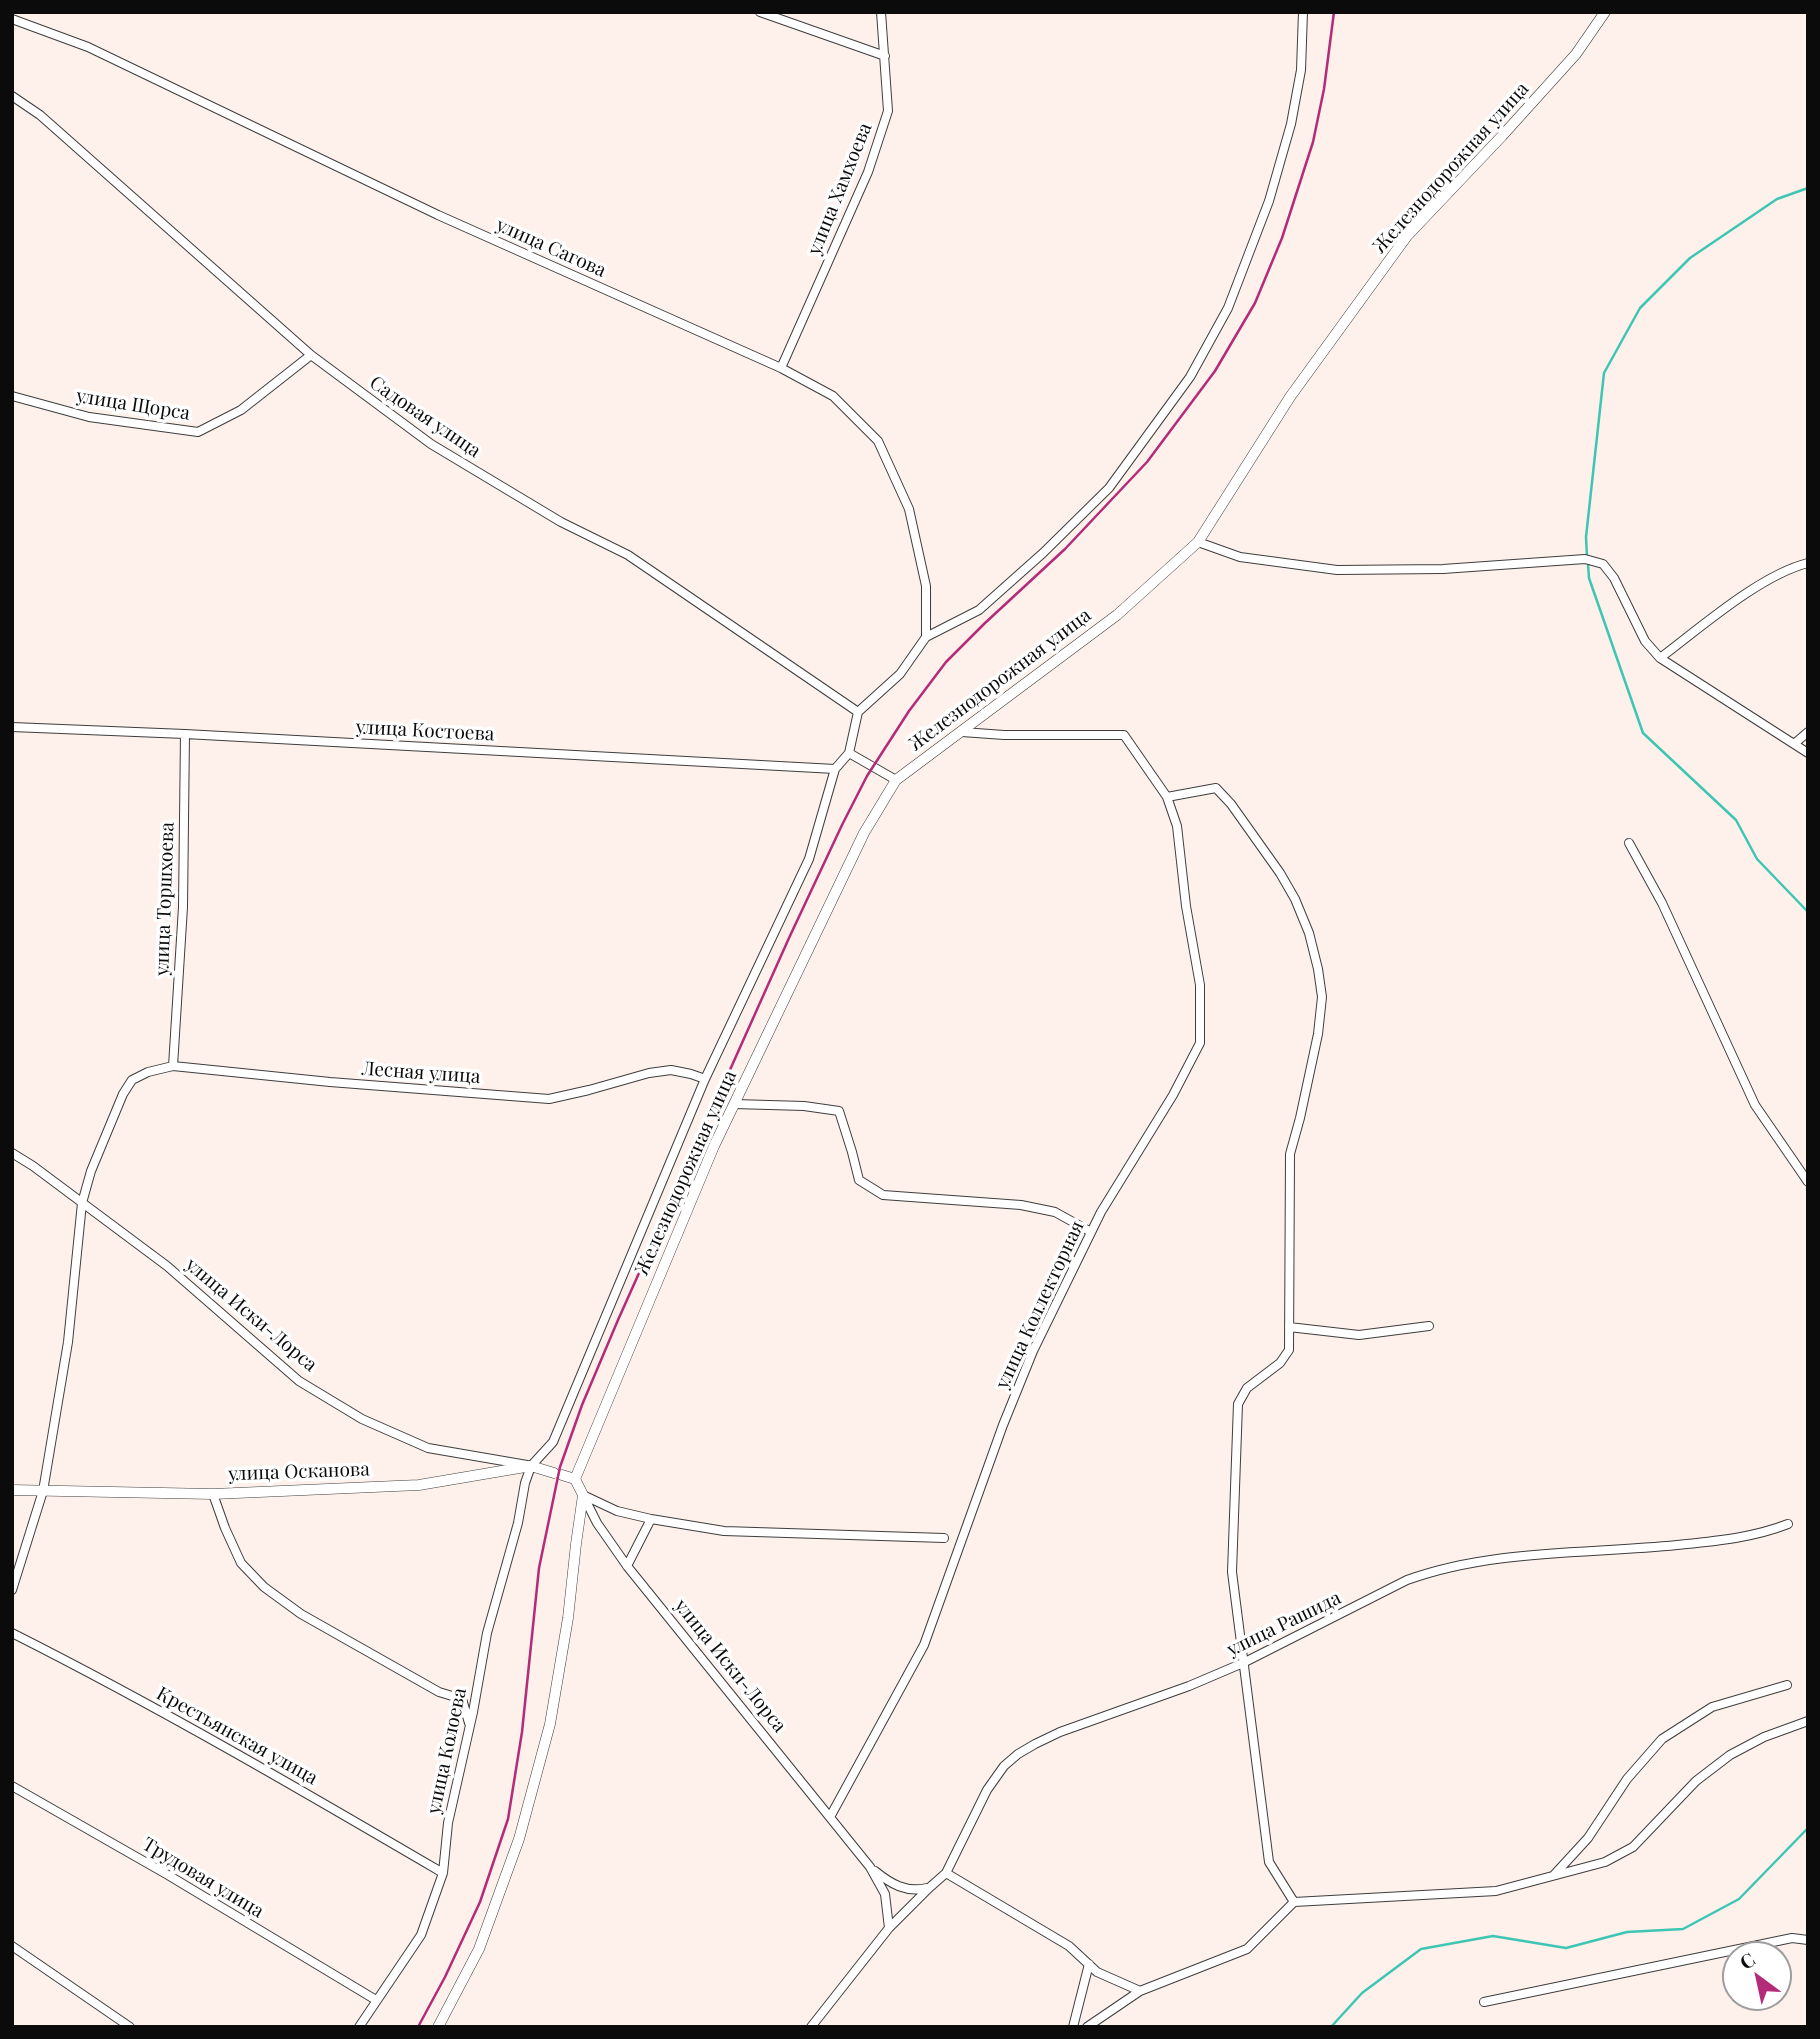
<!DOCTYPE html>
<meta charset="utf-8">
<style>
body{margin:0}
#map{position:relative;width:1820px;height:2039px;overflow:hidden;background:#fef0ea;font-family:"Playfair Display",serif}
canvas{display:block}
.frame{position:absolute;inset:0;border:14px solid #0b0b0b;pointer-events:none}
.north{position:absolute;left:1722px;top:1941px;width:70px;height:70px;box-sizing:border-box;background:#fff;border:2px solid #9d9d9d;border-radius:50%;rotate:327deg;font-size:19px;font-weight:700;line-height:28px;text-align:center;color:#0b0b0b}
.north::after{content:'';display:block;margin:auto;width:24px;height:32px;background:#b32b79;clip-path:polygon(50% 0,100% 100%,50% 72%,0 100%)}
</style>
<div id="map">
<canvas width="1820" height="2039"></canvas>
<div class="frame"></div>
<div class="north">С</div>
</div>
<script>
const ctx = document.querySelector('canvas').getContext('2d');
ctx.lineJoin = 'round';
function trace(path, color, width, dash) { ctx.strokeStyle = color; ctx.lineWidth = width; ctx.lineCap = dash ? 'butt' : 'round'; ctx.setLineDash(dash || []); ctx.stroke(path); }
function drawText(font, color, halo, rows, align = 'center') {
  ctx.font = font + ' "Playfair Display",serif'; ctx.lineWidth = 7; ctx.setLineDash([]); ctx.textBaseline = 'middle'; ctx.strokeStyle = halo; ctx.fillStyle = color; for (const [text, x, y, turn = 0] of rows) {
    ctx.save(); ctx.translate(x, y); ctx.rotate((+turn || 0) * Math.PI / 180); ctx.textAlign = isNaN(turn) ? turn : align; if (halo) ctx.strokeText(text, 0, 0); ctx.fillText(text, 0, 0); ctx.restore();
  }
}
trace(new Path2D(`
 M 1587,557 L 1586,537 L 1604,373 L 1640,308 L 1690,258 L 1777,199 L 1808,188
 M 1588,564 L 1589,578 L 1643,733 L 1736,820 L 1757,859 L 1808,912
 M 1331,2027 L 1362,1993 L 1421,1949 L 1493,1936 L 1566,1948 L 1627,1932 L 1683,1929 L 1739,1899 L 1808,1828`), '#3dc6b4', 2.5);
const minor = new Path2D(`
 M 760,12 L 885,56
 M 12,19 L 88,47 L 438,215 L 781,368 L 833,396 L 878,441 L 909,509 L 926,586 L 926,637
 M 12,96 L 40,115 L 311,355 L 431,444 L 561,522 L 628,555 L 858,712
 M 781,368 L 868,172 L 888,111 L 881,12
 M 12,396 L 89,417 L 198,432 L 241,410 L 311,355
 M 1198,542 L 1240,557 L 1337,570 L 1443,569 L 1585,559 L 1603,564 L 1614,578 L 1645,641 L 1660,658 L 1808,753
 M 1660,658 C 1700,628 1760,575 1808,563
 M 12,727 L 185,734 L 835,769
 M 1794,744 L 1808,732
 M 849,753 L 896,780
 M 1167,797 L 1216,788 L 1231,804 L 1280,873 L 1295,899 L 1309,933 L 1318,969 L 1322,997 L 1318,1034 L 1300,1118 L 1290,1154 L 1289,1350 L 1280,1363 L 1247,1388 L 1238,1404 L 1232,1572 L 1269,1862 L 1294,1902
 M 1629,843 L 1662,903 L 1755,1105 L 1808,1182
 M 173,1066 L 183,907 L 185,734
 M 734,1104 L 804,1106 L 839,1111 L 852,1152 L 859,1180 L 883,1195 L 1021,1205 L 1055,1212 L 1091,1232
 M 12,1153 L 33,1166 L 167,1266 L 299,1381 L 362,1419 L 428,1448 L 527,1465
 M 1289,1327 L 1359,1335 L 1429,1326
 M 213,1494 L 225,1528 L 241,1563 L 264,1587 L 301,1614 L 439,1692 L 462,1699 L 469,1723
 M 583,1495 L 597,1523 L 627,1566 L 870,1867 L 885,1894 L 889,1928 L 811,2027
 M 583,1495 L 617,1511 L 651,1519 L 724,1531 L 944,1538
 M 627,1566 L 651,1519
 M 12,1590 L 43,1491 L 68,1342 L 82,1203 L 91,1171 L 123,1094 L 132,1080 L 148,1072 L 173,1066 L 330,1082 L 549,1099 L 589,1090 L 649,1073 L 671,1070 L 691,1074 L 705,1079
 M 12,1633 C 159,1707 301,1790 443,1873
 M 12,1786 L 168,1875 L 376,2000
 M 830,1817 L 924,1645 L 1003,1425 L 1033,1351 L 1101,1212 L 1173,1095 L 1200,1043 L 1200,985 L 1186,906 L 1177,826 L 1167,797 L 1124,735 L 1004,735 L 962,732
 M 875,1871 C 891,1884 906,1893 927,1888
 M 946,1873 L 1069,1946 L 1097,1972 L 1140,1991
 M 1554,1875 L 1588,1838 L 1627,1779 L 1662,1739 L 1712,1707 L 1787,1685
 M 889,1928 L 929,1888 L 946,1873 L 987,1790 L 1004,1766 L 1018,1754 L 1035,1744 L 1060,1732 L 1189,1686 L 1243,1663 L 1407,1580 C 1493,1549 1588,1554 1677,1545 C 1716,1541 1752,1538 1788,1524
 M 12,1946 L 130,2027
 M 1484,2002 L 1792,1938 L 1808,1940
 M 359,2027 L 421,1935 L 443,1873 L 448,1823 L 473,1712 L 487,1633 L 518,1523 L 525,1483 L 531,1466 L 553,1442 L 705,1079 L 809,859 L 835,769 L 849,753 L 858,712 L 900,674 L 926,637 L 979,610 L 1043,553 L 1109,488 L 1190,377 L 1228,308 L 1269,201 L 1291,124 L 1301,70 L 1303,12
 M 1073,2027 L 1089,1964
 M 1087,2027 L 1140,1991 L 1247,1949 L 1294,1902 L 1496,1891 L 1605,1862 L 1633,1847 L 1696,1781 L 1730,1755 L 1764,1737 L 1808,1721`);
const tertiary = new Path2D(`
 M 562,1475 L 575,1479
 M 575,1479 L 714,1146 L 864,833 L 896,780 L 1117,615 L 1198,542 L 1290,397 L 1407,236 L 1502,136 L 1576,54 L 1605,12
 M 12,1490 L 213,1494 L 419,1485 L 531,1466 L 554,1473
 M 438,2027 L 479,1949 L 519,1839 L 550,1724 L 568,1618 L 576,1544 L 583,1495 L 575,1479`);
trace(minor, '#3e3e3e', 10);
trace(tertiary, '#3e3e3e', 11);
trace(minor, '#fff', 8);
trace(tertiary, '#fff', 10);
trace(new Path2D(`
 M 418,2027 L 445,1977 L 480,1902 L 508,1819 L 522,1732 L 539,1568 L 560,1467 L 582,1405 L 618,1320 L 789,938 L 842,825 L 867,776 L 909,711 L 946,662 L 985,623 L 1065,549 L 1147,462 L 1215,371 L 1255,303 L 1282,238 L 1313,142 L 1324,89 L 1334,12`), '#b32b79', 2.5);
drawText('19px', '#0b0b0b', '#fff', [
 ["Железнодорожная улица",1451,168,-48],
 ["улица Хамхоева",840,189,-68],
 ["улица Сагова",551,248,24],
 ["улица Щорса",133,405,9],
 ["Садовая улица",425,417,34],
 ["Железнодорожная улица",1000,680,-37],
 ["улица Костоева",425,731,3],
 ["улица Торшхоева",165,899,-88],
 ["Лесная улица",421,1073,4],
 ["Железнодорожная улица",686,1173,-66],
 ["улица Коллекторная",1040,1305,-65],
 ["улица Иски-Лорса",251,1315,40],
 ["улица Осканова",299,1472,-2],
 ["улица Рашида",1284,1624,-26],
 ["улица Иски-Лорса",730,1666,51],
 ["Крестьянская улица",237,1736,29],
 ["улица Колоева",447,1751,-78],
 ["Трудовая улица",203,1878,31]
]);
</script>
